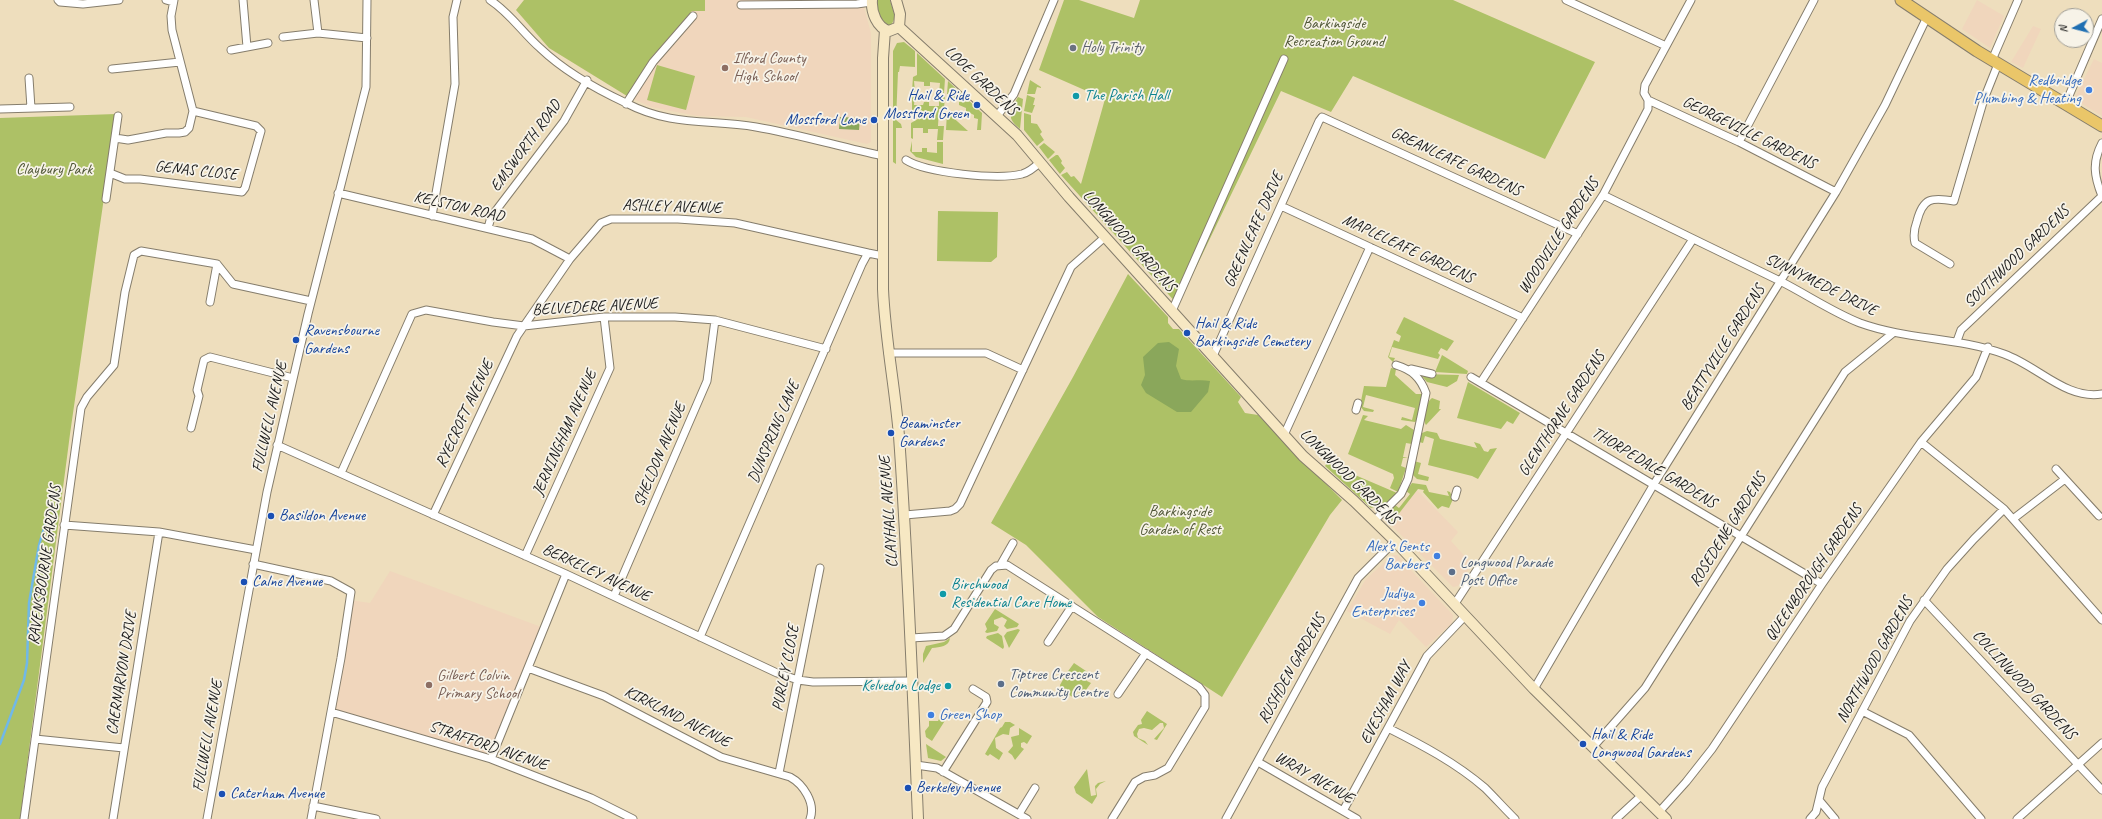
<!DOCTYPE html>
<style>
body{margin:0}
#map{position:relative;width:2102px;height:819px;overflow:hidden;background:#eedebd;font-family:Caveat,sans-serif}
canvas{display:block}
.north{position:absolute;left:2054px;top:8px;width:40px;height:40px;box-sizing:border-box;background:#f7f3e8;border:1px solid #9f9d96;border-radius:50%;rotate:263deg;font-size:11px;font-weight:700;line-height:16px;text-align:center;color:#1c1c1c}
.north::after{content:'';display:block;margin:auto;width:14px;height:18px;background:#1f6fb2;clip-path:polygon(50% 0,100% 100%,50% 72%,0 100%)}
</style>
<div id="map">
<canvas width="2102" height="819"></canvas>
<div class="north">N</div>
</div>
<script>
const ctx = document.querySelector('canvas').getContext('2d');
ctx.lineJoin = 'round';
function fillPath(path, color) { ctx.fillStyle = color; ctx.fill(path, 'evenodd'); }
function trace(path, color, width, dash) { ctx.strokeStyle = color; ctx.lineWidth = width; ctx.lineCap = dash ? 'butt' : 'round'; ctx.setLineDash(dash || []); ctx.stroke(path); }
function drawText(font, color, halo, rows, align = 'center') {
  ctx.font = font + ' Caveat,sans-serif'; ctx.lineWidth = 3.5; ctx.setLineDash([]); ctx.textBaseline = 'middle'; ctx.strokeStyle = halo; ctx.fillStyle = color; for (const [text, x, y, turn = 0] of rows) {
    ctx.save(); ctx.translate(x, y); ctx.rotate((+turn || 0) * Math.PI / 180); ctx.textAlign = isNaN(turn) ? turn : align; if (halo) ctx.strokeText(text, 0, 0); ctx.fillText(text, 0, 0); ctx.restore();
  }
}
fillPath(new Path2D(`
 M 524,0 L 862,0 L 871,33 L 871,142 L 867,144 L 746,117 L 697,116 L 651,107 L 627,96 L 549,48 L 516,10 Z
 M 1977,0 L 2004,16 L 1990,48 L 1962,29 Z
 M 2033,26 L 2041,29 L 2023,68 L 2011,62 Z
 M 2094,59 L 2102,63 L 2102,116 L 2074,99 Z
 M 1417,490 L 1458,532 L 1451,541 L 1472,564 L 1458,586 L 1453,587 L 1390,524 Z
 M 1393,555 L 1397,555 L 1453,615 L 1452,623 L 1426,647 L 1399,620 L 1390,634 L 1347,611 L 1366,579 Z
 M 390,571 L 544,628 L 491,759 L 331,712 L 350,600 L 370,603 Z`), '#f0d6bc');
fillPath(new Path2D(`
 M 524,0 L 705,0 L 705,11 L 692,11 L 650,59 L 627,96 L 549,48 L 516,10 Z
 M 877,0 L 890,0 L 895,17 L 891,26 C 880,22 877,11 877,0 Z
 M 1064,0 L 1079,0 L 1134,18 L 1140,0 L 1453,0 L 1595,62 L 1545,159 L 1353,76 L 1331,112 L 1281,91 L 1178,305 L 1061,175 L 1067,172 L 1071,177 L 1074,176 L 1081,184 L 1105,99 L 1039,70 Z
 M 904,42 L 915,51 L 915,67 L 900,66 L 899,72 L 898,72 L 896,120 L 901,124 L 902,128 L 896,128 L 896,164 L 893,162 L 893,51 L 897,43 Z
 M 917,53 L 945,79 L 944,93 L 939,93 L 940,83 L 930,82 L 930,86 L 924,86 L 924,82 L 914,81 L 915,92 L 912,91 L 913,77 L 917,75 Z
 M 657,65 L 695,76 L 686,110 L 647,100 Z
 M 1030,80 L 1041,87 L 1041,88 L 1037,87 L 1035,94 L 1027,94 Z
 M 948,81 L 982,113 L 981,130 L 977,130 L 978,119 L 974,118 L 974,115 L 966,111 L 966,108 L 959,105 L 959,101 L 956,101 L 955,98 L 952,98 L 952,94 L 947,94 Z
 M 915,94 L 914,105 L 923,105 L 924,102 L 929,102 L 929,106 L 939,106 L 939,95 L 945,96 L 944,109 L 939,109 L 938,126 L 944,126 L 943,140 L 937,140 L 938,129 L 928,129 L 928,133 L 923,133 L 923,128 L 913,128 L 913,139 L 911,138 L 911,123 L 918,119 L 918,114 L 912,114 L 912,95 Z
 M 1027,95 L 1035,98 L 1033,105 L 1035,105 L 1032,113 L 1024,111 Z
 M 1018,97 L 1023,99 L 1020,129 C 1015,124 1007,119 1013,110 L 1011,109 Z
 M 947,112 L 968,131 L 946,130 Z
 M 1024,113 L 1031,115 L 1031,123 L 1037,124 L 1042,132 L 1040,134 L 1044,140 L 1037,146 L 1024,130 Z
 M 116,114 L 70,434 L 20,819 L 0,819 L 0,118 Z
 M 912,141 L 912,152 L 922,152 L 922,148 L 927,148 L 927,152 L 937,153 L 937,142 L 943,142 L 943,164 L 916,157 L 910,151 Z
 M 1044,143 L 1055,152 L 1048,159 L 1039,147 Z
 M 1056,155 L 1058,155 L 1062,161 L 1061,163 L 1065,168 L 1060,174 L 1049,160 Z
 M 938,211 L 998,212 L 997,257 L 991,262 L 937,261 Z
 M 1128,274 L 1168,317 L 1168,323 L 1173,329 L 1179,329 L 1241,397 L 1238,402 L 1245,413 L 1258,415 L 1342,500 L 1330,515 L 1222,697 L 1098,617 L 1026,545 L 991,523 L 1073,377 Z
 M 1404,317 L 1454,341 L 1447,351 L 1441,348 L 1438,353 L 1440,355 L 1438,359 L 1392,347 L 1389,357 L 1395,358 L 1393,362 L 1388,357 L 1394,340 L 1399,342 L 1401,336 L 1396,333 Z
 M 1442,355 L 1468,371 L 1467,374 L 1435,372 Z
 M 1391,368 L 1396,369 L 1395,375 L 1416,394 L 1423,394 L 1417,420 L 1415,422 L 1401,420 L 1402,417 L 1412,420 L 1415,408 L 1366,395 L 1363,407 L 1374,410 L 1373,412 L 1364,411 L 1360,406 L 1364,386 L 1386,387 Z
 M 1422,374 L 1459,375 L 1457,381 L 1447,387 L 1427,382 L 1421,375 Z
 M 1468,382 L 1520,413 L 1513,424 L 1507,421 L 1501,429 L 1457,418 Z
 M 1432,398 L 1440,401 L 1439,409 L 1441,409 L 1426,425 C 1422,419 1426,402 1432,398 Z
 M 1363,415 L 1368,416 L 1364,420 L 1401,429 L 1406,425 L 1414,430 L 1412,444 L 1406,443 L 1403,457 L 1408,458 L 1403,458 L 1401,466 L 1406,468 L 1398,492 L 1390,488 L 1394,478 L 1393,474 L 1348,454 Z
 M 1427,431 L 1437,433 L 1440,439 L 1477,448 L 1474,442 L 1480,444 L 1484,451 L 1488,452 L 1490,449 L 1497,448 L 1478,479 L 1472,476 L 1428,465 L 1434,439 L 1425,436 L 1423,443 L 1419,442 L 1422,433 Z
 M 1414,461 L 1421,463 L 1418,474 L 1429,477 L 1428,481 L 1417,479 L 1412,474 Z
 M 1327,463 L 1397,493 L 1384,508 L 1380,505 L 1371,508 L 1325,466 Z
 M 1412,483 L 1426,485 L 1429,492 L 1449,496 L 1447,491 L 1450,492 L 1453,499 L 1449,508 L 1442,506 L 1438,509 L 1423,492 L 1424,490 L 1418,489 L 1390,525 L 1387,521 L 1389,511 L 1395,505 L 1399,508 L 1410,494 L 1406,491 Z
 M 995,609 L 1019,624 L 1017,627 L 1007,629 L 1004,626 L 1007,620 L 1002,617 L 994,620 L 994,624 L 999,627 L 997,631 L 987,633 L 985,632 L 987,629 L 985,624 Z
 M 1018,629 L 1020,630 L 1009,648 L 1004,636 L 1007,632 Z
 M 998,633 L 1002,636 L 1004,647 L 1003,649 L 986,638 L 987,636 Z
 M 950,638 C 949,647 940,647 932,648 L 923,663 L 923,654 L 926,646 L 944,642 Z
 M 1074,663 L 1095,677 L 1093,679 L 1091,676 L 1086,674 L 1084,676 L 1087,681 L 1091,683 L 1080,698 L 1079,691 L 1076,692 L 1078,698 L 1076,699 L 1061,690 L 1060,685 L 1065,676 L 1069,676 L 1066,674 Z
 M 1147,711 L 1167,724 L 1157,740 L 1154,739 L 1164,728 L 1163,723 L 1160,723 L 1152,730 L 1144,728 L 1139,729 L 1137,734 L 1138,738 L 1145,741 L 1148,745 L 1134,736 L 1133,732 L 1138,725 L 1142,724 L 1141,720 Z
 M 940,717 L 946,719 L 932,741 L 926,737 L 925,731 L 929,726 L 929,721 L 938,721 Z
 M 1005,722 L 1010,722 L 1015,725 L 1010,728 L 1009,735 L 1003,734 L 995,738 L 996,748 L 1003,753 L 999,760 L 990,754 L 988,756 L 985,754 L 1000,728 L 1002,727 Z
 M 1019,728 L 1032,736 L 1027,744 L 1024,742 L 1021,743 L 1021,747 L 1024,749 L 1015,760 L 1012,755 L 1008,752 L 1013,746 L 1011,737 L 1019,735 Z
 M 926,744 L 929,746 L 946,757 L 941,761 L 928,758 Z
 M 1087,769 L 1091,796 L 1096,795 L 1095,786 L 1098,783 L 1106,781 L 1100,784 L 1096,789 L 1097,796 L 1092,804 L 1076,793 L 1074,787 Z`), '#adc166');
fillPath(new Path2D(`
 M 840,117 L 860,118 L 859,130 L 839,129 Z
 M 1169,342 L 1179,349 L 1176,366 L 1181,379 C 1191,382 1199,379 1210,381 L 1208,392 L 1191,412 L 1177,412 L 1146,393 L 1141,385 L 1145,375 L 1143,357 L 1158,343 Z`), '#8aa75b');
trace(new Path2D(`
 M 0,744 L 24,680 L 27,663 L 29,603 L 39,545 L 47,518`), '#70b8e8', 2.5);
const street = new Path2D(`
 M 58,0 L 60,2 L 83,4 L 119,0
 M 166,0 L 173,2
 M 243,0 L 247,47
 M 314,0 L 318,33
 M 490,0 C 510,13 522,32 540,48 C 564,71 596,89 626,103 C 672,127 709,119 756,127 C 798,134 840,147 883,156
 M 1566,0 L 1666,46
 M 741,5 L 857,4 L 871,2
 M 283,37 L 318,33 L 367,38
 M 231,50 L 268,43
 M 1992,60 L 2018,0
 M 112,69 L 180,62
 M 29,78 L 31,108
 M 1648,100 L 1739,142 L 1836,192
 M 1648,100 L 1644,93 L 1645,85 L 1691,0
 M 626,104 L 653,62 L 693,16
 M 2065,105 L 2102,19
 M 0,109 L 70,107
 M 997,116 L 1014,94 L 1054,0
 M 115,138 L 128,140 L 166,133 L 179,133 L 185,132 L 189,128 L 193,111 L 172,30 L 171,16 L 174,0
 M 1739,142 L 1814,0
 M 906,160 C 926,173 998,180 1022,174 C 1029,172 1035,167 1040,162
 M 110,173 L 125,179 L 140,179 L 242,192 L 245,188 L 261,131 L 256,126 L 193,111
 M 338,193 L 532,239 L 570,259
 M 1603,195 C 1662,224 1721,252 1780,281 C 1806,294 1832,312 1860,323 C 1907,340 1958,337 2004,354 C 2038,366 2066,400 2102,394
 M 106,199 L 118,116
 M 1281,206 L 1523,318
 M 432,216 L 455,84 L 453,17 L 457,0
 M 488,228 L 491,217 L 564,121 L 587,80
 M 1950,264 L 1915,243 C 1913,235 1914,229 1917,221 C 1923,198 1931,197 1954,201 L 1984,99 L 1998,64
 M 210,302 L 217,264
 M 1172,311 L 1284,59
 M 1957,341 L 1961,330 L 2102,196 C 2094,176 2092,162 2102,143
 M 888,353 L 986,353 L 1023,370
 M 1213,356 L 1319,121 L 1322,117 L 1578,234
 M 1411,369 L 1432,374
 M 1471,377 L 1822,584
 M 1481,382 L 1603,195 L 1648,109 L 1648,100
 M 1356,410 L 1358,403
 M 191,428 L 199,396 L 197,390 L 204,360 L 210,357 L 293,378
 M 1284,435 L 1370,247
 M 1921,442 L 2004,509 L 2102,620
 M 277,445 L 566,574 L 777,673 L 798,680 L 813,682 L 912,681
 M 2056,469 L 2099,516
 M 341,473 L 412,314 L 426,310 L 493,322 L 524,326 L 604,317 L 675,317 L 715,320 L 826,349
 M 1455,497 L 1457,490
 M 433,515 L 517,336 L 570,259 L 601,223 L 611,219 L 678,219 L 735,223 L 868,253
 M 905,515 L 950,511 L 955,509 L 960,504 L 1071,267 L 1105,237
 M 2013,519 L 2065,479
 M 1374,521 L 1401,494 L 1408,479 L 1426,393 C 1420,377 1412,370 1396,365
 M 64,525 L 159,532 L 256,550
 M 525,556 L 610,368 L 604,317
 M 253,564 L 331,581 L 351,592 L 341,658 L 311,819
 M 1001,564 L 1013,543
 M 614,596 L 707,381 L 715,320
 M 1924,600 L 2102,790
 M 1454,605 L 1693,239
 M 700,637 L 862,264 L 868,253 L 883,256
 M 911,638 L 944,636 L 954,629 L 991,570 L 996,566 L 1007,565 L 1199,687 L 1205,695 L 1205,707 L 1168,768 L 1155,775 L 1144,777 L 1135,782 L 1112,819
 M 1048,642 L 1072,606
 M 528,668 L 604,696 L 721,757 L 790,777 C 803,784 816,803 810,819
 M 1534,689 L 1654,484 L 1836,192 L 1885,105 L 1927,17
 M 1118,694 L 1146,653
 M 1862,711 L 1909,735 L 1981,819
 M 331,712 L 491,759 L 591,798 L 633,819
 M 1388,728 C 1422,745 1456,763 1485,788 C 1495,798 1505,809 1515,819
 M 35,739 L 124,748
 M 1593,747 L 1645,688 L 1845,372 L 1893,333
 M 491,759 L 566,574
 M 1258,762 L 1357,819
 M 916,765 L 937,768 L 1027,819
 M 943,772 L 987,702 L 986,697 L 973,689
 M 779,773 L 820,568
 M 1819,800 L 1835,819
 M 313,806 L 376,819
 M 1343,811 L 1427,656 L 1465,616
 M 1659,812 L 1686,782 L 1712,749 L 1822,584 L 1921,442 L 1976,377 L 1988,347
 M 1019,814 L 1035,788
 M 24,819 L 81,408 L 87,397 L 114,365 L 125,292 L 134,255 L 141,251 L 217,264 L 233,284 L 311,301
 M 113,819 L 159,532
 M 207,819 L 267,492 L 308,314 L 366,87 L 367,0
 M 1226,819 L 1358,578 L 1395,541
 M 1616,819 L 1642,795
 M 1810,819 L 1816,812 L 1822,787 L 1910,621 L 1947,569 L 1974,539 L 2004,509
 M 2017,819 L 2102,743`);
const secondary = new Path2D(`
 M 872,0 C 871,12 877,28 889,31 L 899,27 L 900,14 L 896,0
 M 899,27 L 1017,135 L 1069,197 L 1303,456 L 1354,501 L 1395,541 L 1534,689 L 1666,819
 M 885,30 L 883,58 L 883,289 C 885,338 895,387 899,436 C 908,563 913,691 918,819`);
const primary = new Path2D(`
 M 1901,0 L 1977,51 L 2102,126`);
trace(street, '#857d6c', 9);
trace(secondary, '#857d6c', 12);
trace(primary, '#857d6c', 13);
trace(street, '#fff', 7);
trace(secondary, '#f7e8c3', 10);
trace(primary, '#eac669', 11);
for (const [x, y, r, color] of [
 [1073,48,4,"#6b7280"],
 [725,68,4,"#8d6e63"],
 [2089,90,4,"#3f7fe0"],
 [1076,96,4,"#0f9aa8"],
 [977,105,4,"#1a4fb4"],
 [874,120,4,"#1a4fb4"],
 [1187,333,4,"#1a4fb4"],
 [296,340,4,"#1a4fb4"],
 [891,433,4,"#1a4fb4"],
 [271,516,4,"#1a4fb4"],
 [1437,556,4,"#3f7fe0"],
 [1452,572,4,"#5c6f8a"],
 [244,582,4,"#1a4fb4"],
 [943,594,4,"#0f9aa8"],
 [1422,603,4,"#3f7fe0"],
 [1001,684,4,"#5c6f8a"],
 [429,685,4,"#8d6e63"],
 [948,686,4,"#0f9aa8"],
 [931,715,4,"#3f7fe0"],
 [1583,744,4,"#1a4fb4"],
 [908,788,4,"#1a4fb4"],
 [222,794,4,"#1a4fb4"]
]) { const dot = new Path2D(); dot.arc(x, y, r, 0, 2 * Math.PI); ctx.fillStyle = color; ctx.fill(dot); trace(dot, '#f7f3e8', 1.5); }
drawText('16px', '#4f5636', '#f7f3e8', [
 ["Barkingside",1334,24],
 ["Recreation Ground",1334,42],
 ["Claybury Park",54,170],
 ["Barkingside",1180,512],
 ["Garden of Rest",1180,530]
]);
drawText('16px', '#5b616d', '#f7f3e8', [
 ["Holy Trinity",1081,48]
], 'left');
drawText('16px', '#785e54', '#f7f3e8', [
 ["Ilford County",733,59],
 ["High School",733,77],
 ["Gilbert Colvin",437,676],
 ["Primary School",437,694]
], 'left');
drawText('16px', '#1c1c1c', '#f7f3e8', [
 ["LOOE GARDENS",981,81,43],
 ["GEORGEVILLE GARDENS",1749,133,26],
 ["EMSWORTH ROAD",526,146,-54],
 ["GREANLEAFE GARDENS",1456,162,25],
 ["GENAS CLOSE",196,171,6],
 ["KELSTON ROAD",459,207,13],
 ["ASHLEY AVENUE",672,207,2],
 ["GREENLEAFE DRIVE",1254,230,-66],
 ["WOODVILLE GARDENS",1559,236,-57],
 ["LONGWOOD GARDENS",1129,241,48],
 ["MAPLELEAFE GARDENS",1408,249,25],
 ["SOUTHWOOD GARDENS",2017,257,-44],
 ["SUNNYMEDE DRIVE",1821,285,26],
 ["BELVEDERE AVENUE",595,307,-3],
 ["BEATTYVILLE GARDENS",1723,348,-58],
 ["RYECROFT AVENUE",465,414,-65],
 ["GLENTHORNE GARDENS",1562,414,-57],
 ["FULLWELL AVENUE",270,417,-77],
 ["DUNSPRING LANE",774,432,-67],
 ["JERNINGHAM AVENUE",565,433,-66],
 ["SHELDON AVENUE",660,455,-67],
 ["THORPEDALE GARDENS",1654,468,31],
 ["LONGWOOD GARDENS",1349,477,44],
 ["CLAYHALL AVENUE",889,512,-94],
 ["ROSEDENE GARDENS",1728,530,-58],
 ["RAVENSBOURNE GARDENS",45,565,-82],
 ["BERKELEY AVENUE",596,573,25],
 ["QUEENBOROUGH GARDENS",1814,573,-56],
 ["NORTHWOOD GARDENS",1875,660,-61],
 ["PURLEY CLOSE",786,668,-79],
 ["RUSHDEN GARDENS",1292,669,-61],
 ["CAERNARVON DRIVE",122,673,-81],
 ["COLLINWOOD GARDENS",2024,685,47],
 ["EVESHAM WAY",1386,703,-62],
 ["KIRKLAND AVENUE",677,717,27],
 ["FULLWELL AVENUE",208,736,-80],
 ["STRAFFORD AVENUE",488,746,19],
 ["WRAY AVENUE",1314,778,30]
]);
drawText('16px', '#366cbe', '#f7f3e8', [
 ["Redbridge",2081,81],
 ["Plumbing & Heating",2081,99],
 ["Alex's Gents",1429,547],
 ["Barbers",1429,565],
 ["Judiya",1414,594],
 ["Enterprises",1414,612],
 ["Green Shop",939,715,"left"]
], 'right');
drawText('16px', '#164399', '#f7f3e8', [
 ["Hail & Ride",969,96,"right"],
 ["Mossford Green",969,114,"right"],
 ["Mossford Lane",866,120,"right"],
 ["Hail & Ride",1195,324],
 ["Barkingside Cemetery",1195,342],
 ["Ravensbourne",304,331],
 ["Gardens",304,349],
 ["Beaminster",899,424],
 ["Gardens",899,442],
 ["Basildon Avenue",279,516],
 ["Calne Avenue",252,582],
 ["Hail & Ride",1591,735],
 ["Longwood Gardens",1591,753],
 ["Berkeley Avenue",916,788],
 ["Caterham Avenue",230,794]
], 'left');
drawText('16px', '#0d838f', '#f7f3e8', [
 ["The Parish Hall",1084,96],
 ["Birchwood",951,585],
 ["Residential Care Home",951,603],
 ["Kelvedon Lodge",940,686,"right"]
], 'left');
drawText('16px', '#4e5e75', '#f7f3e8', [
 ["Longwood Parade",1460,563],
 ["Post Office",1460,581],
 ["Tiptree Crescent",1009,675],
 ["Community Centre",1009,693]
], 'left');
</script>
